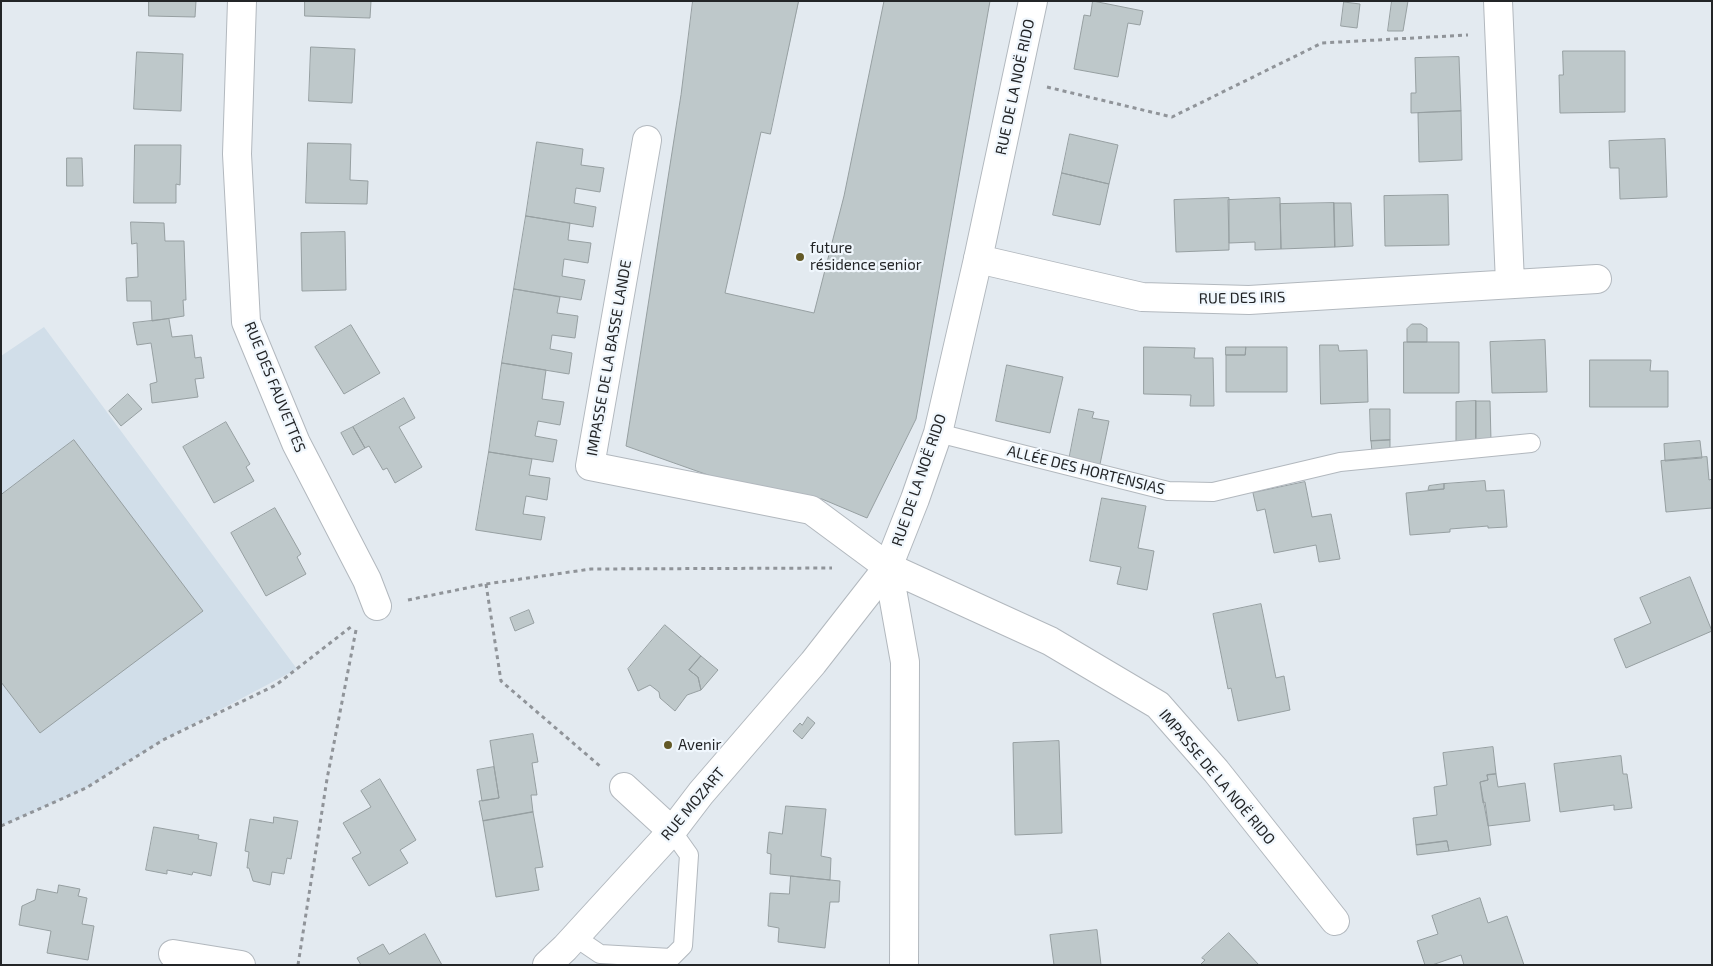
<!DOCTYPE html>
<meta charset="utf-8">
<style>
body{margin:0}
#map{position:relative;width:1713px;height:966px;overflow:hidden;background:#e3eaf0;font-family:"Exo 2",sans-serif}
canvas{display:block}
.frame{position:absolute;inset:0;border:2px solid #232527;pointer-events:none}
</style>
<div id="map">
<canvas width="1713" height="966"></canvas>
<div class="frame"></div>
</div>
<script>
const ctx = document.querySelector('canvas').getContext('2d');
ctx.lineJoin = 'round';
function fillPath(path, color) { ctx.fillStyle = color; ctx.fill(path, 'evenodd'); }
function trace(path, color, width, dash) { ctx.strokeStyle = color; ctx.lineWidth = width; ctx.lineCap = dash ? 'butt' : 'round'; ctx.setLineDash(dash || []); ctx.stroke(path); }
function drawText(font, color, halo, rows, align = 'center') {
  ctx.font = font + ' "Exo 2",sans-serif'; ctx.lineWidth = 4.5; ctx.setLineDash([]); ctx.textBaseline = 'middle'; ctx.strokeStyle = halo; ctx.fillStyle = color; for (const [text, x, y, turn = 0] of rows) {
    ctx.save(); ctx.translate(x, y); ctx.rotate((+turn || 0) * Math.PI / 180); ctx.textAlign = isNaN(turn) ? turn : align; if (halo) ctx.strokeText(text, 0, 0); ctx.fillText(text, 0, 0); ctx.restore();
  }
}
fillPath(new Path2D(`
 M 44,327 L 297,669 L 163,740 L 86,788 L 1,826 L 1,356 Z`), '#d1dee9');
const building = new Path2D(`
 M 149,1 L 196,1 L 195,17 L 149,16 Z
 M 305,1 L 371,1 L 370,18 L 305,16 Z
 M 693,1 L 990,1 L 916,419 L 867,518 L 822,499 L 725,481 L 626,446 L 681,95 Z
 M 799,1 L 884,1 L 844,196 L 814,313 L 725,293 L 761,132 L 770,134 Z
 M 1093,1 L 1143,11 L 1140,25 L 1128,23 L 1118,77 L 1074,69 L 1084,15 L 1090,16 Z
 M 1392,1 L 1408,1 L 1403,31 L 1388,31 Z
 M 1344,2 L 1360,4 L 1357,28 L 1341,26 Z
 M 311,47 L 355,49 L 352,103 L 309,101 Z
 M 1563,51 L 1625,51 L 1625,112 L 1560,113 L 1559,75 L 1563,75 Z
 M 137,52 L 183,54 L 181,111 L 134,109 Z
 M 1459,57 L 1461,111 L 1411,113 L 1411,93 L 1416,93 L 1415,58 Z
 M 1461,111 L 1462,160 L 1419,162 L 1418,113 Z
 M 1070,134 L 1118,145 L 1109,184 L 1062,173 Z
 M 1665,139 L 1667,197 L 1620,199 L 1619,168 L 1610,168 L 1609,141 Z
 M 537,142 L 583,149 L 581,165 L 604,168 L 600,192 L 576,188 L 574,203 L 596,207 L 593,227 L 526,216 Z
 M 308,143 L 351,144 L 350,180 L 368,181 L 367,204 L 306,203 Z
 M 135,145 L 181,145 L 180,185 L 176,184 L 176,203 L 134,203 Z
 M 67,158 L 82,158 L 83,186 L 67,186 Z
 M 1062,173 L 1109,184 L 1100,225 L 1053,215 Z
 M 1448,195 L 1449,245 L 1385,246 L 1384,196 Z
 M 1229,198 L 1229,250 L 1176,252 L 1174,200 Z
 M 1280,198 L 1281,249 L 1255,250 L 1255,242 L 1229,243 L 1228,200 Z
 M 1334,203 L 1351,203 L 1353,246 L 1335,247 Z
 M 1334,203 L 1335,247 L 1281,249 L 1280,204 Z
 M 526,216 L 570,223 L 568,240 L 591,243 L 588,263 L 564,259 L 562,276 L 585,280 L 581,300 L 514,289 Z
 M 131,222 L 164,223 L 165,241 L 184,241 L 186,300 L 183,300 L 184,316 L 152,321 L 151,301 L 127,301 L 126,278 L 138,277 L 137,243 L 132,244 Z
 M 345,232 L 346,290 L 302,291 L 301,233 Z
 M 514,289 L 560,297 L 557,313 L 578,316 L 575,338 L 552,335 L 550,349 L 572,353 L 569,374 L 502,363 Z
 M 169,319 L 172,337 L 192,335 L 195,358 L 201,357 L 204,378 L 195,379 L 198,397 L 152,403 L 150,384 L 157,382 L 151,343 L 137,345 L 133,323 Z
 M 1412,324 L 1421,324 L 1427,328 L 1427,342 L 1407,342 L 1407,329 Z
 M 351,325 L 380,373 L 344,394 L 315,347 Z
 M 1545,340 L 1547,392 L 1492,393 L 1490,342 Z
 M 1404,342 L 1459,342 L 1459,393 L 1404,393 Z
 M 1320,345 L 1338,345 L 1339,351 L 1367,350 L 1368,402 L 1321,404 Z
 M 1144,347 L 1195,348 L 1194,358 L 1213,358 L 1214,406 L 1190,406 L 1191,395 L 1144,394 Z
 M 1226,347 L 1246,347 L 1245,355 L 1226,355 Z
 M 1246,347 L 1287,347 L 1287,392 L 1226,392 L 1226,355 L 1245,355 Z
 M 1590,360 L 1651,360 L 1650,371 L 1668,371 L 1668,407 L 1590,407 Z
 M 502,363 L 546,370 L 542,399 L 564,402 L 560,425 L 538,421 L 535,436 L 557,440 L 553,462 L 489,452 Z
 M 1007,365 L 1063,377 L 1050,433 L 996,421 Z
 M 128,394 L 142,409 L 121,426 L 109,411 Z
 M 404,398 L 415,418 L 399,427 L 422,467 L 395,483 L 387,468 L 383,470 L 369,446 L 365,448 L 353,427 Z
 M 1476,401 L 1490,401 L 1491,441 L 1476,442 Z
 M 1476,401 L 1476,442 L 1456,444 L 1456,402 Z
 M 1079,409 L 1094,412 L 1092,418 L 1109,421 L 1099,469 L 1069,460 Z
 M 1370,409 L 1390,409 L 1390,440 L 1371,441 Z
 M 226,422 L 250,464 L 246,467 L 254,481 L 214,503 L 183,447 Z
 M 353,427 L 365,448 L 353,455 L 341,433 Z
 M 74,440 L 203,611 L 40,733 L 1,682 L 1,495 Z
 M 1390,440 L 1390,450 L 1372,452 L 1371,441 Z
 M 1700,441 L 1702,458 L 1665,461 L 1664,444 Z
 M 489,452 L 532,459 L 529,475 L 550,478 L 547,500 L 526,496 L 523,514 L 545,517 L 541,540 L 476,530 Z
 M 1707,457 L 1709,480 L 1712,479 L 1712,508 L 1666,512 L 1661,461 Z
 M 1485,481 L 1486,491 L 1504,490 L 1507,527 L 1488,528 L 1488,526 L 1450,529 L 1450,532 L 1410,535 L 1406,493 L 1444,489 L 1444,484 Z
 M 1305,482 L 1312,517 L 1331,514 L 1340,559 L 1319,562 L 1316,545 L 1274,553 L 1265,509 L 1257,511 L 1253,493 Z
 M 1444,484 L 1444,489 L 1428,490 L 1429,486 Z
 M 1102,498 L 1146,506 L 1138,548 L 1154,551 L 1147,590 L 1117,584 L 1121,567 L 1090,561 Z
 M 275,508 L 301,554 L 297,557 L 306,574 L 266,596 L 231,533 Z
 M 1690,577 L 1712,631 L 1626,668 L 1614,639 L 1651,623 L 1640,598 Z
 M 1261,604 L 1276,678 L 1284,676 L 1290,710 L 1238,721 L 1231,688 L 1228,689 L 1213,614 Z
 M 529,610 L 534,623 L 515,631 L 510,618 Z
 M 665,625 L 701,656 L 689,670 L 698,677 L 701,690 L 687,695 L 675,711 L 660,698 L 659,692 L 650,685 L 638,691 L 628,669 Z
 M 701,656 L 718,670 L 701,690 L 698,677 L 689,670 Z
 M 808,717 L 815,723 L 802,739 L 793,731 L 800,723 L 802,725 Z
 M 533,734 L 538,762 L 532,763 L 537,795 L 531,795 L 533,812 L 483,821 L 479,801 L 499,798 L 490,741 Z
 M 1059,741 L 1062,833 L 1015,835 L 1013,743 Z
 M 1493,747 L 1496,774 L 1487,775 L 1488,780 L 1480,782 L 1483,803 L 1485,802 L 1491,845 L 1449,851 L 1447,841 L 1416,845 L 1413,818 L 1437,815 L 1434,787 L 1447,785 L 1443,753 Z
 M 1621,756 L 1623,774 L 1627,774 L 1632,808 L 1614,810 L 1614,805 L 1560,812 L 1554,764 Z
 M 494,767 L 499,798 L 482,801 L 477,770 Z
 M 1496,774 L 1498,787 L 1525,783 L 1530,821 L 1488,826 L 1480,782 L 1488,780 L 1487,775 Z
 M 380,779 L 416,840 L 400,850 L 408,863 L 369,886 L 352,858 L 361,853 L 343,823 L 371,807 L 361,791 Z
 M 786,806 L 826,809 L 821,856 L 831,858 L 830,880 L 770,874 L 771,854 L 767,853 L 769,832 L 782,834 Z
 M 533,812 L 543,867 L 535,868 L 539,890 L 496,897 L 483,821 Z
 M 274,817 L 298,821 L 291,859 L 287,858 L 284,874 L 272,872 L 270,885 L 253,881 L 249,868 L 247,868 L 249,852 L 245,851 L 250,819 L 273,823 Z
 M 154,827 L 199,835 L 198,839 L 217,843 L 211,876 L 193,872 L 192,875 L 167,870 L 167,874 L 146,870 Z
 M 1447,841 L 1449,851 L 1417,855 L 1416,845 Z
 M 791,876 L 840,881 L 839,902 L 830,902 L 825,948 L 778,942 L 779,928 L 768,926 L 770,893 L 789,894 Z
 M 59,885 L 80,889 L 78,896 L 87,898 L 82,924 L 94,926 L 88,960 L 47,953 L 51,931 L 19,925 L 22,906 L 35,900 L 37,889 L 57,893 Z
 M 1480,898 L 1488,923 L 1507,916 L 1524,965 L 1464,965 L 1461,955 L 1432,965 L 1425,965 L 1417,941 L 1438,934 L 1432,916 Z
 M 1097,930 L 1101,965 L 1054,965 L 1050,935 Z
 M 1229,933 L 1259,965 L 1200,965 L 1205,960 L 1202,958 Z
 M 425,934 L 442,965 L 361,965 L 357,958 L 383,944 L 389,954 Z`);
fillPath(building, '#bec8ca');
trace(building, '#969fa1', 1);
const service = new Path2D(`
 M 938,433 L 1168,491 L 1213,492 L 1340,462 L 1531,443
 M 575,937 L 600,954 L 671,958 L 683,946 L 689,855 L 672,831`);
const minor = new Path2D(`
 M 242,1 L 237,154 L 246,322 L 296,443 L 367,580 L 377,606
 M 1498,1 L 1510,283
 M 647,140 L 590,466 L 811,510 L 888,567 L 1050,641 L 1158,705 L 1216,771 L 1335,921
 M 978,259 L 1142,297 L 1249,300 L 1597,279
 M 888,567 L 905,662 L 904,965
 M 624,787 L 672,831
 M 173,954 L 241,965`);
const tertiary = new Path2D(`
 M 547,965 L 565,948 L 672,831 L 701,793 L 813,663 L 888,567 L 915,499 L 938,433 L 978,259 L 1033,1`);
trace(service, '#b2b8be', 20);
trace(minor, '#b2b8be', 30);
trace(tertiary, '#b2b8be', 30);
trace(new Path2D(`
 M 1047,87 L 1172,117 L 1322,43 L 1468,35
 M 486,584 L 501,681 L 601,767
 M 408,600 L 486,584 L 591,569 L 832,568
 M 1,826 L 86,788 L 163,740 L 276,685 L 352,626
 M 298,965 L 327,779 L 356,630`), '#909499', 3, [4, 4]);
trace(service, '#fff', 18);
trace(minor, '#fff', 28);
trace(tertiary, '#fff', 28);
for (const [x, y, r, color] of [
 [800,257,5,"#635926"],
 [668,745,5,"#635926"]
]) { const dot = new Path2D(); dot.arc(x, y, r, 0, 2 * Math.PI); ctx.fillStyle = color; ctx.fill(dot); trace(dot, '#f0f7fd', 2); }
drawText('15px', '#232527', '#f0f7fd', [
 ["RUE DE LA NOË RIDO",1015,87,-78],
 ["RUE DES IRIS",1242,298,-1],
 ["IMPASSE DE LA BASSE LANDE",609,358,-80],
 ["RUE DES FAUVETTES",275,387,68],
 ["ALLÉE DES HORTENSIAS",1086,470,14],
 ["RUE DE LA NOË RIDO",919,480,-71],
 ["IMPASSE DE LA NOË RIDO",1217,777,50],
 ["RUE MOZART",693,804,-50]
]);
drawText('15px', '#232527', '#f0f7fd', [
 ["future",810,248],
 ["résidence senior",810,265],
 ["Avenir",678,745]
], 'left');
</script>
